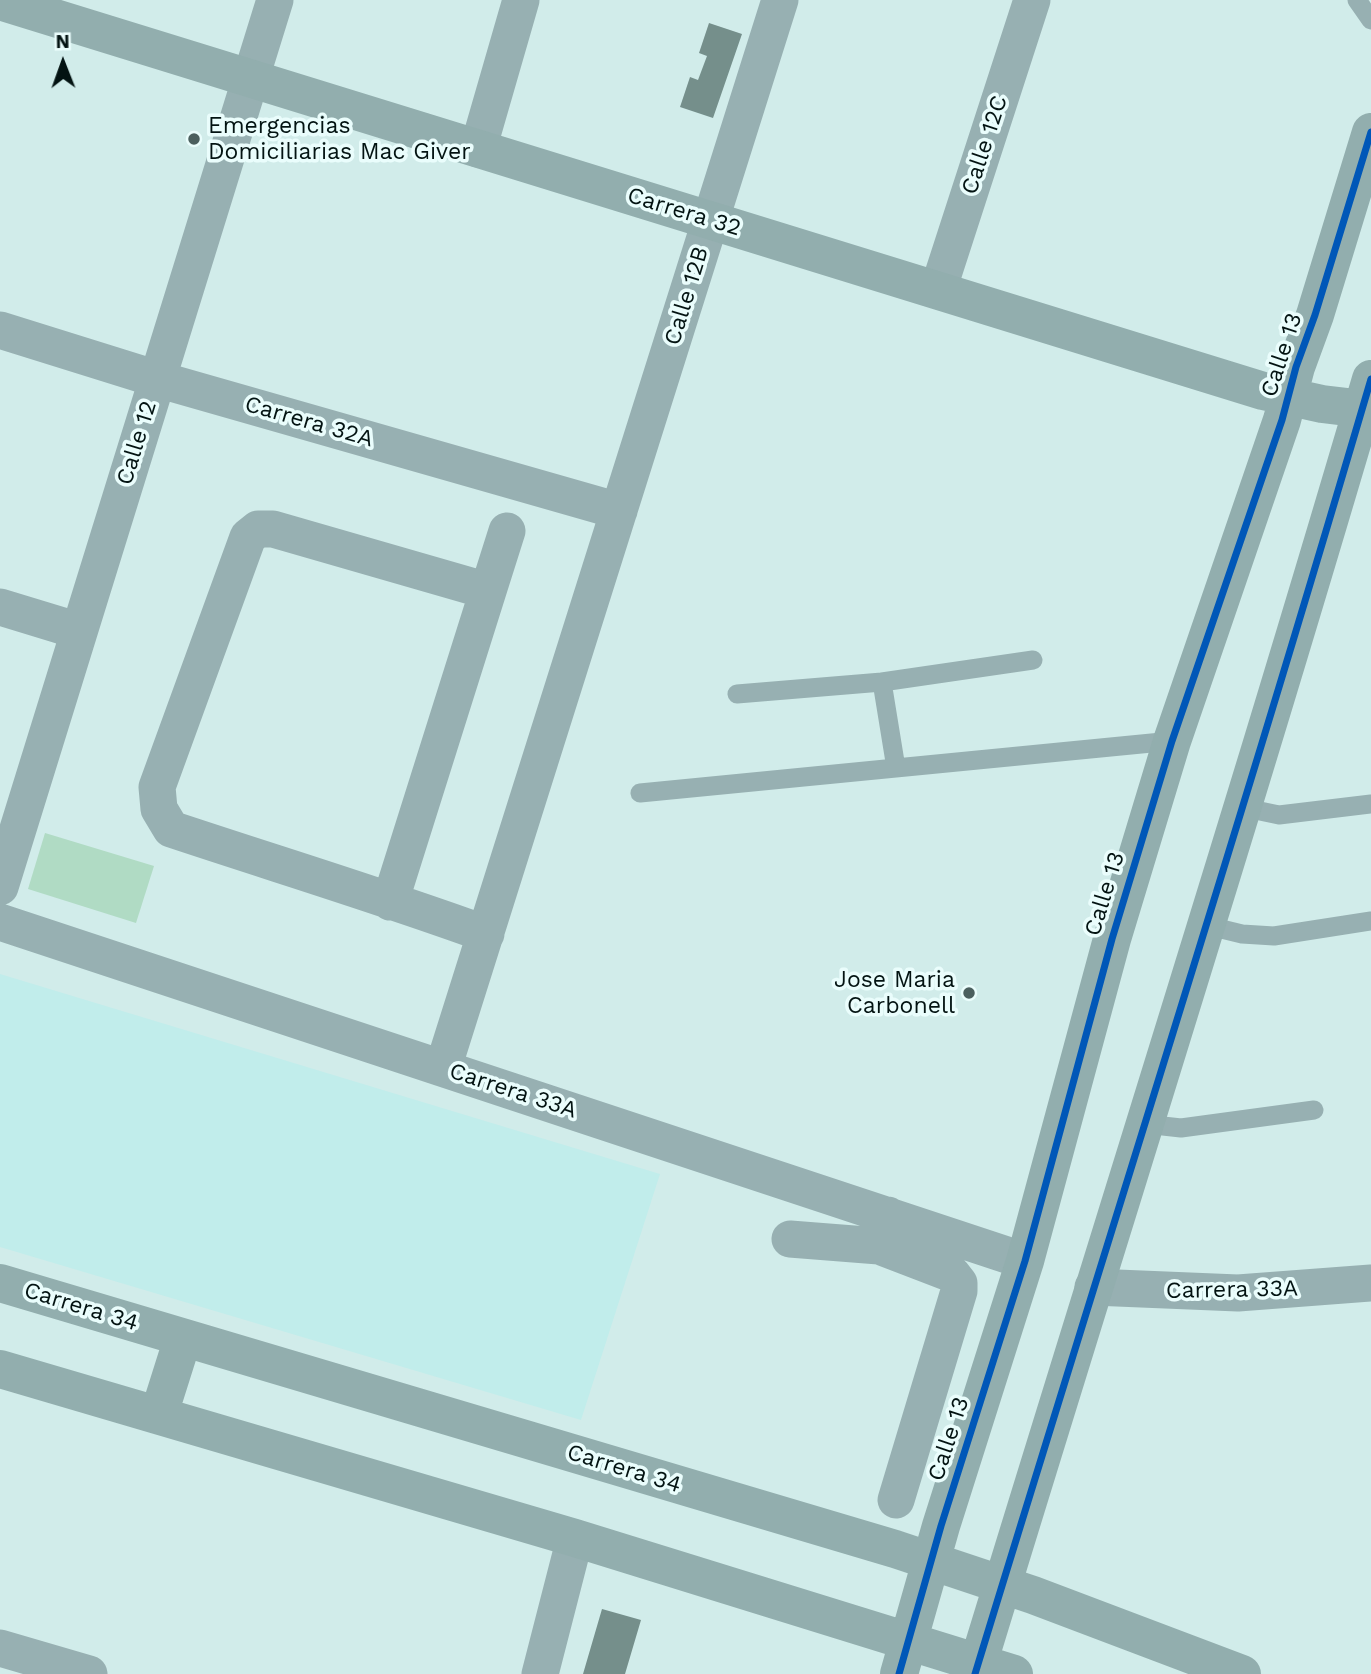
<!DOCTYPE html>
<style>
body{margin:0}
#map{position:relative;width:1371px;height:1674px;overflow:hidden;background:#d1ecea;font-family:"Work Sans",sans-serif}
canvas{display:block}
.north{position:absolute;left:28px;top:28px;width:70px;height:70px;-webkit-text-stroke:5px #eafdfc;paint-order:stroke;rotate:359deg;font-size:19px;font-weight:700;line-height:28px;text-align:center;color:#031312}
.north::after{content:'';display:block;margin:auto;width:24px;height:32px;background:#031312;clip-path:polygon(50% 0,100% 100%,50% 72%,0 100%)}
</style>
<div id="map">
<canvas width="1371" height="1674"></canvas>
<div class="north">N</div>
</div>
<script>
const ctx = document.querySelector('canvas').getContext('2d');
ctx.lineJoin = 'round';
function fillPath(path, color) { ctx.fillStyle = color; ctx.fill(path, 'evenodd'); }
function trace(path, color, width, dash) { ctx.strokeStyle = color; ctx.lineWidth = width; ctx.lineCap = dash ? 'butt' : 'round'; ctx.setLineDash(dash || []); ctx.stroke(path); }
function drawText(font, color, halo, rows, align = 'center') {
  ctx.font = font + ' "Work Sans",sans-serif'; ctx.lineWidth = 7; ctx.setLineDash([]); ctx.textBaseline = 'middle'; ctx.strokeStyle = halo; ctx.fillStyle = color; for (const [text, x, y, turn = 0] of rows) {
    ctx.save(); ctx.translate(x, y); ctx.rotate((+turn || 0) * Math.PI / 180); ctx.textAlign = isNaN(turn) ? turn : align; if (halo) ctx.strokeText(text, 0, 0); ctx.fillText(text, 0, 0); ctx.restore();
  }
}
fillPath(new Path2D(`
 M 0,974 L 660,1174 L 581,1420 L 0,1247 Z`), '#c1edeb');
fillPath(new Path2D(`
 M 45,833 L 154,866 L 136,923 L 28,889 Z`), '#b0dbc4');
fillPath(new Path2D(`
 M 709,23 L 742,34 L 713,118 L 680,107 L 690,77 L 698,80 L 707,56 L 699,53 Z
 M 602,1609 L 641,1620 L 625,1674 L 583,1674 Z`), '#758f8b');
trace(new Path2D(`
 M 1357,0 L 1371,20
 M 882,682 L 896,768
 M 737,694 L 882,682 L 1033,660
 M 640,793 L 1172,741
 M 1241,807 L 1279,815 L 1371,804
 M 1205,925 L 1242,934 L 1274,936 L 1371,921
 M 1145,1124 L 1181,1128 L 1314,1110`), '#97b0b2', 19);
trace(new Path2D(`
 M 478,149 L 521,0
 M 938,290 L 1032,0
 M 0,330 L 157,379 L 619,511
 M 488,591 L 507,531
 M 0,607 L 79,631
 M 0,887 L 275,0
 M 390,902 L 488,591 L 273,529 L 258,529 L 248,537 L 157,787 L 159,809 L 171,829 C 276,864 382,896 486,934
 M 0,922 L 1025,1261
 M 443,1068 L 780,0
 M 888,1215 L 879,1246 L 952,1274 L 959,1283 L 959,1291 L 896,1500
 M 790,1239 L 879,1246
 M 1093,1287 L 1238,1293 L 1371,1283
 M 0,1648 L 89,1674
 M 540,1674 L 575,1538`), '#97b0b2', 37);
trace(new Path2D(`
 M 0,1 L 1263,391 L 1322,404 L 1371,410
 M 0,1283 L 895,1549 L 1033,1595 L 1242,1674
 M 0,1369 L 575,1538 L 1014,1674
 M 159,1414 L 183,1338
 M 899,1674 L 941,1526 L 1025,1261 L 1112,939 L 1172,741 L 1282,420 L 1296,367 L 1315,315 L 1371,132
 M 975,1674 C 1107,1242 1244,812 1371,379`), '#92aeae', 38);
trace(new Path2D(`
 M 899,1674 L 941,1526 L 1025,1261 L 1112,939 L 1172,741 L 1282,420 L 1296,367 L 1315,315 L 1371,132
 M 975,1674 C 1107,1242 1244,812 1371,379`), '#0057b8', 7);
for (const [x, y, r, color] of [
 [194,139,7,"#4b5f5e"],
 [969,993,7,"#4b5f5e"]
]) { const dot = new Path2D(); dot.arc(x, y, r, 0, 2 * Math.PI); ctx.fillStyle = color; ctx.fill(dot); trace(dot, '#eafdfc', 2.5); }
drawText('23px', '#031312', '#eafdfc', [
 ["Emergencias",208,126],
 ["Domiciliarias Mac Giver",208,152],
 ["Jose Maria",955,980,"right"],
 ["Carbonell",955,1006,"right"]
], 'left');
drawText('23px', '#031312', '#eafdfc', [
 ["Calle 12C",985,145,-72],
 ["Carrera 32",684,212,17],
 ["Calle 12B",687,296,-73],
 ["Calle 13",1282,355,-72],
 ["Carrera 32A",309,422,16],
 ["Calle 12",137,443,-73],
 ["Calle 13",1105,894,-73],
 ["Carrera 33A",513,1091,18],
 ["Carrera 33A",1232,1290,-1],
 ["Carrera 34",81,1307,17],
 ["Calle 13",949,1439,-72],
 ["Carrera 34",624,1469,17]
]);
</script>
